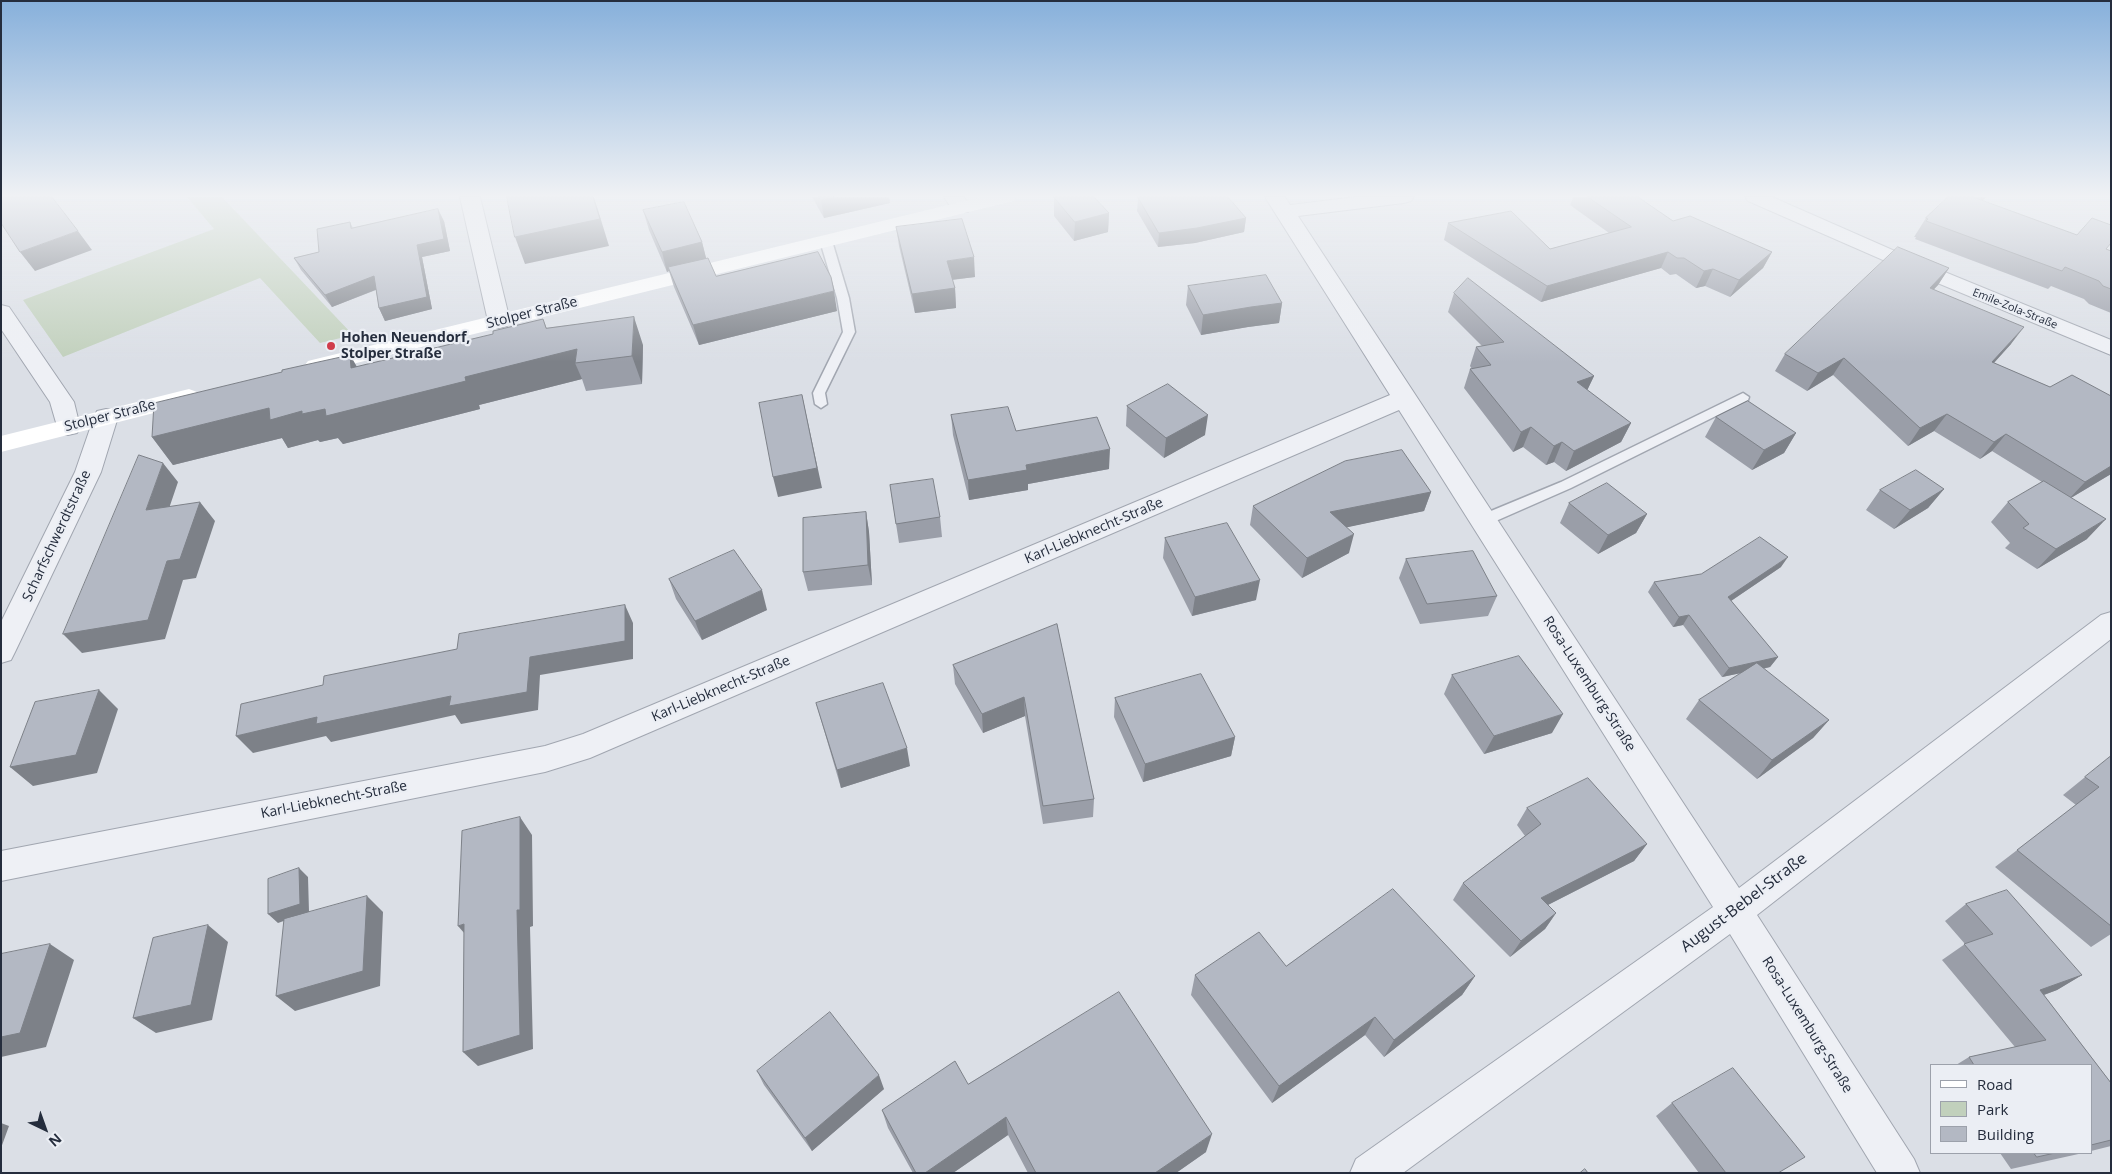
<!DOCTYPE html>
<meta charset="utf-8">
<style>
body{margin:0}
#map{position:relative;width:2112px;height:1174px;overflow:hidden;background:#dbdfe6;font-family:"Open Sans",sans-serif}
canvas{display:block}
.frame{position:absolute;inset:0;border:2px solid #252d3d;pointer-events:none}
.legend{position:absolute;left:1930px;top:1064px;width:162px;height:90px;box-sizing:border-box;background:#ebeef4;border:1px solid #9ca1ab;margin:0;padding:6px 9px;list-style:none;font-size:15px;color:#252d3d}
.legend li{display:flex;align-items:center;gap:10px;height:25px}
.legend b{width:25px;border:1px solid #9ca1ab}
.north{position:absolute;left:20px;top:1104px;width:50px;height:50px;-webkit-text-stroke:4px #ebeef4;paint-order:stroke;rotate:138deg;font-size:14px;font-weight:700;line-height:20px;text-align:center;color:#252d3d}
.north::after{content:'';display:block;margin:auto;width:18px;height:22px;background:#252d3d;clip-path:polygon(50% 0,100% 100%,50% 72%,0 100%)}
</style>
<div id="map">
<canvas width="2112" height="1174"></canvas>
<div class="frame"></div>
<ul class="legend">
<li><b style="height:6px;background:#fff"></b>Road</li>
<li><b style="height:14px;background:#c1d0bc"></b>Park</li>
<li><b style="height:14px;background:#b3b8c3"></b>Building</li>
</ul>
<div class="north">N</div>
</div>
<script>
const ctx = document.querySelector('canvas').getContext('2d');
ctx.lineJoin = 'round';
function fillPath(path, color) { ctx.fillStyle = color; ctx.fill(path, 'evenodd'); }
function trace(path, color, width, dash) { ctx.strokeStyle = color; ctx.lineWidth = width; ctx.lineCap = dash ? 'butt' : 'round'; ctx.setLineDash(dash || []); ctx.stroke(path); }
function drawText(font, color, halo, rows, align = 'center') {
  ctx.font = font + ' "Open Sans",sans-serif'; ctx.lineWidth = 4.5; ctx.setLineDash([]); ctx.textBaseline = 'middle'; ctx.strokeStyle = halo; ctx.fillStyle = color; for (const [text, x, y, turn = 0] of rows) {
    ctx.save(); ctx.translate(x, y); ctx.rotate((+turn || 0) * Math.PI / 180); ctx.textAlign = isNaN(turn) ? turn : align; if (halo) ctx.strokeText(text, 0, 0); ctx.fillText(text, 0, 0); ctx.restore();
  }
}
fillPath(new Path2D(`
 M 187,197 L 222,197 L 353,335 L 320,343 L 260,278 L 63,357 L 23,300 L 214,229 Z`), '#c1d0bc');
const service = new Path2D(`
 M 826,238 L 832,241 L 849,298 L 855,332 L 825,393 L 827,404 L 821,408 L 815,404 L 813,393 L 843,332 L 837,298 L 820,241 Z
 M 1743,393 L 1749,397 L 1748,400 L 1571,488 L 1489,524 L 1479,524 L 1477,520 L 1479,516 L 1561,482 Z`);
const minor = new Path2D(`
 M 460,197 L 480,197 L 510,321 L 507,326 L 499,328 L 491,326 L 488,321 Z
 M 944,197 L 964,197 L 971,208 L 968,212 L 954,212 Z
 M 1265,197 L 1285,197 L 1290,205 L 1356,197 L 1414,197 L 1411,201 L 1404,203 L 1298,216 L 1739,888 L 2101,615 L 2111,612 L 2111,639 L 1757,915 L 1914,1159 L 1920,1173 L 1877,1173 L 1730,934 L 1403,1173 L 1350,1173 L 1356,1159 L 1713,907 L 1399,410 L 590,758 L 545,772 L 1,881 L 1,851 L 545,746 L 583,734 L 1390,395 Z
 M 1745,197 L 1772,197 L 1913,259 L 2111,340 L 2111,355 L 1899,267 L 1748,201 Z
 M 1,305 L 9,307 L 74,402 L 80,427 L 77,433 L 68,435 L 59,433 L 50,402 L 1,329 Z
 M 106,409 L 115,411 L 118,417 L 101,472 L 15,652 L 11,660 L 1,663 L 1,622 L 75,472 L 94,417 L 97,411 Z`);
trace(service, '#a1a6b0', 3);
trace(minor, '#a1a6b0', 2);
fillPath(service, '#eef0f5');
fillPath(minor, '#eef0f5');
fillPath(new Path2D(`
 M 981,197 L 1016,197 L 1013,201 L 316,373 L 308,371 L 304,366 L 308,361 L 316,359 Z
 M 189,389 L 197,392 L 201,397 L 197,402 L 1,452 L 1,436 Z`), '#fff');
fillPath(new Path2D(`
 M 812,197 L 889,197 L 890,203 L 824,218 Z
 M 1054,197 L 1109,213 L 1108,232 L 1074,241 L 1054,216 Z
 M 1138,197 L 1246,218 L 1244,232 L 1195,243 L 1158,247 L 1137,211 Z
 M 1573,197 L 1638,197 L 1673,221 L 1772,252 L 1763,268 L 1730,297 L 1705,286 L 1696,288 L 1676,274 L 1670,275 L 1661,268 L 1541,302 L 1444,240 L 1448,223 L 1550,249 L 1609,233 L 1570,205 Z
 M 1946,197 L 1986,197 L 1982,201 L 2111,251 L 2111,313 L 2089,304 L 2084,299 L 2051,286 L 2048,289 L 1915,239 L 1916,237 L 1914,237 L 1926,218 L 1948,198 Z
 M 643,210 L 702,242 L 706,258 L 716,276 L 837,311 L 699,345 L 674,287 L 669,271 L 667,272 L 649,230 Z
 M 444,221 L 450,251 L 422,257 L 432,309 L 385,321 L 379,308 L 376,290 L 332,307 L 301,270 L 294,258 L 319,252 L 350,222 L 353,228 Z
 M 896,227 L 975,277 L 952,280 L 955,288 L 956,308 L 915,313 L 899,246 Z
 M 1949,268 L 1938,285 L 1934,289 L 2011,344 L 1994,363 L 2050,387 L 2111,396 L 2111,474 L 2071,498 L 2087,539 L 2037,569 L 2005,548 L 2010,543 L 1991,522 L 2008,502 L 2042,482 L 1992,451 L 1980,459 L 1934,431 L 1908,446 L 1833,375 L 1807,391 L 1775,371 L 1785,354 Z
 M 1188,286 L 1282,303 L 1279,323 L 1248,327 L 1201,335 L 1186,305 Z
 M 1454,293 L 1594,376 L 1587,390 L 1631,423 L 1621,442 L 1566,471 L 1554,462 L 1546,465 L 1523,447 L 1513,452 L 1464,388 L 1470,369 L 1472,369 L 1470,366 L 1476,347 L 1482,346 L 1448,312 Z
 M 546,328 L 643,345 L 642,384 L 586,391 L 582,379 L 479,405 L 480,409 L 343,444 L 338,438 L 320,442 L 318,440 L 288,448 L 282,438 L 173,465 L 152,437 L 350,355 L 357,367 Z
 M 1127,406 L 1205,435 L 1164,458 L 1126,426 Z
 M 951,415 L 1016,431 L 1109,469 L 1028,484 L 1028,490 L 969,500 L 953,435 Z
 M 1716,417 L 1796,433 L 1784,453 L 1752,470 L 1705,437 Z
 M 890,485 L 940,517 L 942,537 L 899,543 Z
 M 1944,489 L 1928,508 L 1894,529 L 1866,510 L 1880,490 Z
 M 1431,492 L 1424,511 L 1347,527 L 1349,553 L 1302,578 L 1250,525 L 1253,506 Z
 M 1569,503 L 1647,514 L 1636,533 L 1598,554 L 1560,523 Z
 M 866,512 L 869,532 L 872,585 L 808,591 L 803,572 Z
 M 1165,538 L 1256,600 L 1192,616 L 1163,558 Z
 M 1406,559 L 1497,596 L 1488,616 L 1420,624 L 1399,578 Z
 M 1781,567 L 1731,601 L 1778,657 L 1770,667 L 1763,669 L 1829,720 L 1813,738 L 1757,779 L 1686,719 L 1699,700 L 1741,673 L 1722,677 L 1683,625 L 1673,627 L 1648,592 L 1654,582 Z
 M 669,579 L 767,610 L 702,640 L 676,599 Z
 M 1057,624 L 1094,799 L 1093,817 L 1043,824 L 1025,716 L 983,733 L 955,684 L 953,665 Z
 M 1452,675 L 1552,733 L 1484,754 L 1444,694 Z
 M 1115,698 L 1235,737 L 1231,756 L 1143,782 L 1114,717 Z
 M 816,703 L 910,766 L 841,788 Z
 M 2111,756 L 2111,934 L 2091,947 L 1995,867 L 2076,805 L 2063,795 Z
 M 1527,808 L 1647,844 L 1634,861 L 1548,905 L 1556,913 L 1545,929 L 1510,957 L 1453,900 L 1463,883 L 1525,836 L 1517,825 Z
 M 1966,904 L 2082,975 L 2057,990 L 2044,995 L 2111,1083 L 2111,1146 L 2091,1151 L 2091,1065 L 1956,1065 L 1969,1057 L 2015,1047 L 1942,960 L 1965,944 L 1945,921 Z
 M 1286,966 L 1475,976 L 1462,995 L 1384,1057 L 1365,1035 L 1272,1103 L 1191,995 L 1195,975 Z
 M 757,1071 L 884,1089 L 812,1151 L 764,1085 Z
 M 968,1084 L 1206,1152 L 1176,1173 L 1028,1173 L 1008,1135 L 953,1173 L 913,1173 L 888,1128 L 882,1110 Z
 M 1672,1103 L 1779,1173 L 1699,1173 L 1656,1116 Z
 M 2000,1153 L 2083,1153 L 2011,1169 Z`), '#9a9ea8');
fillPath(new Path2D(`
 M 594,197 L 609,246 L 525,264 L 515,237 Z
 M 834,197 L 889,197 L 890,203 L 824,218 L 821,200 Z
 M 1981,197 L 1986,197 L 1974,208 Z
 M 438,209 L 444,221 L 450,251 L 422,257 L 432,309 L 385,321 L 379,308 Z
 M 1109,213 L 1108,232 L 1074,241 L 1075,222 Z
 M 1246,218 L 1244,232 L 1195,243 L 1158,247 L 1159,233 Z
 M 78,231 L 92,250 L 35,271 L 20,252 Z
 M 702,242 L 707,262 L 668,267 L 669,271 L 667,272 L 662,252 Z
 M 1668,252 L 1661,268 L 1541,302 L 1547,286 Z
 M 1772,252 L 1763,268 L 1730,297 L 1739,280 Z
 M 974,257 L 975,277 L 949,280 L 947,261 Z
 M 1949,268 L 1938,285 L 1919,305 L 1930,288 Z
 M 1713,269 L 1705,286 L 1696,288 L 1704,271 Z
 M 374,276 L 380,288 L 332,307 L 325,295 Z
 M 955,288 L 956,308 L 915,313 L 912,294 Z
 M 834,291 L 837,311 L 699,345 L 693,325 Z
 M 1282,303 L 1279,323 L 1248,327 L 1201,335 L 1203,315 L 1251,307 Z
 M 634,317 L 643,345 L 642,384 L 632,356 Z
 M 543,319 L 554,347 L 577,349 L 575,363 L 582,379 L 479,405 L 480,409 L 343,444 L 338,438 L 320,442 L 318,440 L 288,448 L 282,438 L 173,465 L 152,437 L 269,408 L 302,411 L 325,409 L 465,377 L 546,328 Z
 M 2024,327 L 2011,344 L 1979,379 L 1992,362 Z
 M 350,355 L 366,383 L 351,368 Z
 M 1844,358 L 1833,375 L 1807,391 L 1818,373 Z
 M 1594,376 L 1585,395 L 1577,382 Z
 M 802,395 L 822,488 L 778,497 L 773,477 Z
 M 1947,414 L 1934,431 L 1908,446 L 1920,428 Z
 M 1208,415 L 1205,435 L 1164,458 L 1166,438 Z
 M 1631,423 L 1621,442 L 1566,471 L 1574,451 Z
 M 1531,427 L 1523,447 L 1513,452 L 1521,432 Z
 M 1796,433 L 1784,453 L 1752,470 L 1764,450 Z
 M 2006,434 L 1992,451 L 1980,459 L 1994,442 Z
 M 1562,442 L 1554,462 L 1546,465 L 1554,446 Z
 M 1110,449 L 1109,469 L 1028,484 L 1028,490 L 969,500 L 968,480 L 1026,465 Z
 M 163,463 L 178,482 L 162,529 L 146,510 Z
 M 2111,466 L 2111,474 L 2069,499 L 2085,482 Z
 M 1944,489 L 1928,508 L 1894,529 L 1910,510 Z
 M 1431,492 L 1424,511 L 1325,532 L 1330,512 Z
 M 200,502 L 215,521 L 196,578 L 183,580 L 165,639 L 82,653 L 63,634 L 167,561 Z
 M 866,512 L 869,532 L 872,585 L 868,565 Z
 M 1647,514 L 1636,533 L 1598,554 L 1608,535 Z
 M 2106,519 L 2087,539 L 2037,569 L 2056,549 Z
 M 1354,534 L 1349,553 L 1302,578 L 1307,558 Z
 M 1788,557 L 1781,567 L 1722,607 L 1728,597 Z
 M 1260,580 L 1256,600 L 1192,616 L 1195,597 Z
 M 762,590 L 767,610 L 702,640 L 695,621 Z
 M 625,605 L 633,623 L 633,659 L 540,675 L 538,710 L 461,724 L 455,715 L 331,742 L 326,736 L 253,753 L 236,736 L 530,657 Z
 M 1689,615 L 1683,625 L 1673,627 L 1679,617 Z
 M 1778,657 L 1770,667 L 1722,677 L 1729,668 Z
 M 99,690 L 118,709 L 97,773 L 33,786 L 10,767 Z
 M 1024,697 L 1025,716 L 983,733 L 982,714 Z
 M 1563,714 L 1552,733 L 1484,754 L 1494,736 Z
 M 1829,720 L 1813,738 L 1757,779 L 1772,760 Z
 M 1235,737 L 1231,756 L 1143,782 L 1145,764 Z
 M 907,748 L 910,766 L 841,788 L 837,770 Z
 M 520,817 L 532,835 L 533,926 L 530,927 L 533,1049 L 478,1066 L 463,1052 Z
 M 1647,844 L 1634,861 L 1530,914 L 1541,898 Z
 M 299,868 L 308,877 L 309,912 L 278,923 L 268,914 Z
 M 367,896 L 383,912 L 380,986 L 295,1011 L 276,996 Z
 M 1556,913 L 1545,929 L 1510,957 L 1521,941 Z
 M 464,924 L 472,942 L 458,926 Z
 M 208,925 L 228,942 L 212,1020 L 156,1033 L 133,1018 Z
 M 50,944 L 74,960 L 46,1047 L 1,1057 L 1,1037 Z
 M 2082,975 L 2057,990 L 2016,1005 L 2040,990 Z
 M 1475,976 L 1462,995 L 1384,1057 L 1394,1040 Z
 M 1375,1017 L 1365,1035 L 1272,1103 L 1279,1086 Z
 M 879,1075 L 884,1089 L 812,1151 L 805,1138 Z
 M 1006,1117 L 1008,1135 L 953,1173 L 925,1173 Z
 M 1,1123 L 9,1126 L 1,1148 Z
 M 1212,1134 L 1206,1152 L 1176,1173 L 1155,1173 Z`), '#7d8188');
const building = new Path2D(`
 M 1,197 L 52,197 L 78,231 L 20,252 L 1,223 Z
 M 507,197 L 593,197 L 600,219 L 515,237 Z
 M 819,197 L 834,197 L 821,200 Z
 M 1054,197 L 1094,197 L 1109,213 L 1075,222 Z
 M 1138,197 L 1228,197 L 1246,218 L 1197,228 L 1159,233 Z
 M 1588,197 L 1638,197 L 1673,221 L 1690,216 L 1772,252 L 1739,280 L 1713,269 L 1704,271 L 1684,258 L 1677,258 L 1668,252 L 1547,286 L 1448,223 L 1511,211 L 1550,249 L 1631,227 Z
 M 1948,197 L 1973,197 L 2077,235 L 2092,218 L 2111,225 L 2111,243 L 2106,249 L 2111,251 L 2111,289 L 2103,286 L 2099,281 L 2065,267 L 2062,271 L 1926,221 L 1928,219 L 1926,218 Z
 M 684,202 L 702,242 L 662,252 L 643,210 Z
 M 438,209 L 444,239 L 417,245 L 427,297 L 379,308 L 374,276 L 325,295 L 294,258 L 319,252 L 317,229 L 350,222 L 351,228 Z
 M 962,219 L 974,257 L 947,261 L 955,288 L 912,294 L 896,227 Z
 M 1898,247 L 1949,268 L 1930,288 L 2024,327 L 1992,362 L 2050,387 L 2072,375 L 2111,396 L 2111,466 L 2085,482 L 2006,434 L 1994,442 L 1947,414 L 1920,428 L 1844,358 L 1818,373 L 1785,354 Z
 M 818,252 L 831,277 L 834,291 L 693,325 L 668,267 L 708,258 L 716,276 Z
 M 1266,275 L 1282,303 L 1251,307 L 1203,315 L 1188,286 Z
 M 1468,278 L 1594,376 L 1577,382 L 1631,423 L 1574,451 L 1562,442 L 1554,446 L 1531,427 L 1521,432 L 1470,369 L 1491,365 L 1476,347 L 1504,342 L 1454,293 Z
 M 634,317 L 632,356 L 575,363 L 577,349 L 465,377 L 466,381 L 326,416 L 325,409 L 302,414 L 302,411 L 270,420 L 269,408 L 152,437 L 154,403 L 282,372 L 282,370 L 350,355 L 351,368 L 493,334 L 493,331 L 543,319 L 546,328 Z
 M 1168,384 L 1208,415 L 1166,438 L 1127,406 Z
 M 802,395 L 817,468 L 773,477 L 759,403 Z
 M 1748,401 L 1796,433 L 1764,450 L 1716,417 Z
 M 1008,407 L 1016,431 L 1097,417 L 1110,449 L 1026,465 L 1027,470 L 968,480 L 951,415 Z
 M 1402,450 L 1431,492 L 1330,512 L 1354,534 L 1307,558 L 1253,506 L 1345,461 Z
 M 139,455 L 163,463 L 146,510 L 200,502 L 180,559 L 167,561 L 148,620 L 63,634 Z
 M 1916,470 L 1944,489 L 1910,510 L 1880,490 Z
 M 933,479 L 940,517 L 896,524 L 890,485 Z
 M 2044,481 L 2106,519 L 2056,549 L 2023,528 L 2029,524 L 2008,502 Z
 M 1607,483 L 1647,514 L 1608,535 L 1569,503 Z
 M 866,512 L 868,565 L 803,572 L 803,518 Z
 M 1227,523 L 1260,580 L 1195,597 L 1165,538 Z
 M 1760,537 L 1788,557 L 1728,597 L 1778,657 L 1729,668 L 1689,615 L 1679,617 L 1654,582 L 1701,574 Z
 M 734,550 L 762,590 L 695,621 L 669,579 Z
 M 1473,551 L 1497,596 L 1427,604 L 1406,559 Z
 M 625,605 L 625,641 L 530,657 L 527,692 L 449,706 L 451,696 L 316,724 L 317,717 L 236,736 L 241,704 L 323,685 L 324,676 L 457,649 L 459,634 Z
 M 1057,624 L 1094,799 L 1043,806 L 1024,697 L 982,714 L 953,665 Z
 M 1519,656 L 1563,714 L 1494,736 L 1452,675 Z
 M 1757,663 L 1829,720 L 1772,760 L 1699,700 Z
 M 1201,674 L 1235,737 L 1145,764 L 1115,698 Z
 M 883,683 L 907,748 L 837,770 L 816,703 Z
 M 99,690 L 76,755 L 10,767 L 35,702 Z
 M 2111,756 L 2111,926 L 2017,850 L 2099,787 L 2085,777 Z
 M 1588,778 L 1647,844 L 1541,898 L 1556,913 L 1521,941 L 1463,883 L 1541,824 L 1527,808 Z
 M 520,817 L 520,910 L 517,910 L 520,1035 L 463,1052 L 464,924 L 458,926 L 462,831 Z
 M 299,868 L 300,904 L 268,914 L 268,879 Z
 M 1393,889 L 1475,976 L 1394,1040 L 1375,1017 L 1279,1086 L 1195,975 L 1259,932 L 1286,966 Z
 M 2007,890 L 2082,975 L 2040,990 L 2111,1083 L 2111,1140 L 2091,1145 L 2091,1065 L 1974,1065 L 1969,1057 L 2046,1040 L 1964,944 L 1993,934 L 1966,904 Z
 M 367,896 L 363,971 L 276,996 L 284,919 Z
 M 208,925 L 191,1005 L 133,1018 L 153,938 Z
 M 50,944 L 20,1033 L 1,1037 L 1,954 Z
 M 1119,992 L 1212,1134 L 1155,1173 L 1036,1173 L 1006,1117 L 925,1173 L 916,1173 L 882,1110 L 955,1061 L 968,1084 Z
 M 830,1012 L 879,1075 L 805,1138 L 757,1071 Z
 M 1733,1068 L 1805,1157 L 1778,1173 L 1726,1173 L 1672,1103 Z
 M 2034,1153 L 2055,1153 L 2037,1157 Z
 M 1585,1169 L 1588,1173 L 1580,1173 Z`);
fillPath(building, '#b3b8c3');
trace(building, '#7d8188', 1);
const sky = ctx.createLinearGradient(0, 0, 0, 362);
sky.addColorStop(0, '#87b0db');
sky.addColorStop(0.54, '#eff1f4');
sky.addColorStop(1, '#eff1f400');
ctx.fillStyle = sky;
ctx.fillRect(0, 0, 2112, 362);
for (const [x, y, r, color] of [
 [331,346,5,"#d03c4b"]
]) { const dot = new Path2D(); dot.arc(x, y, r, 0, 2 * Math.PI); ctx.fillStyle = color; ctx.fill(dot); trace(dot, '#ebeef4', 2); }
drawText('11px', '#252d3d', '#ebeef4', [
 ["Emile-Zola-Straße",2015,309,22]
]);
drawText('14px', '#252d3d', '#ebeef4', [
 ["Stolper Straße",532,313,-14],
 ["Stolper Straße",110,416,-14],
 ["Karl-Liebknecht-Straße",1094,531,-23],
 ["Scharfschwerdtstraße",57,536,-65],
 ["Rosa-Luxemburg-Straße",1589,684,57],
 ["Karl-Liebknecht-Straße",721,689,-23],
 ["Karl-Liebknecht-Straße",334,800,-11],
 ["Rosa-Luxemburg-Straße",1807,1025,58]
]);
drawText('bold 14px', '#252d3d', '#ebeef4', [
 ["Hohen Neuendorf,",341,338],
 ["Stolper Straße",341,354]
], 'left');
drawText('16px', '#252d3d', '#ebeef4', [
 ["August-Bebel-Straße",1744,903,-37]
]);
</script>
